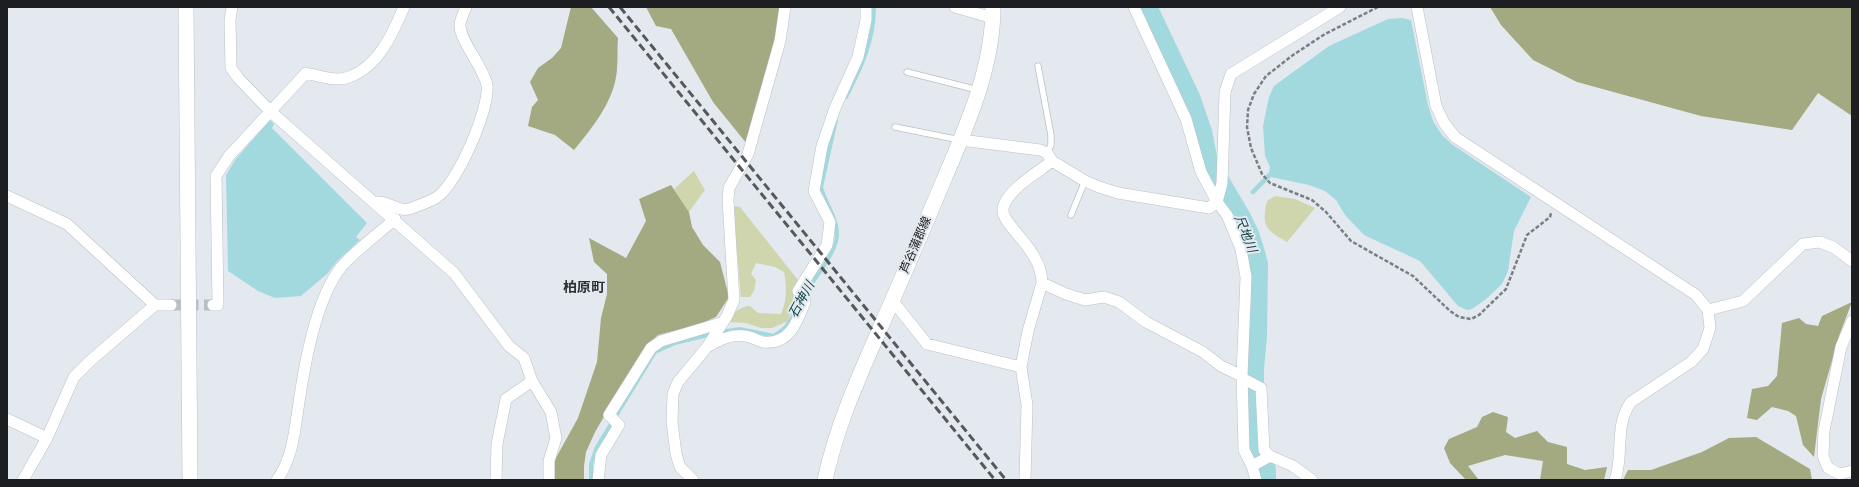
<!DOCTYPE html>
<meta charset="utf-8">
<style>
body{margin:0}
#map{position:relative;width:1859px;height:487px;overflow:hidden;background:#e3e9ef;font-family:Manrope,sans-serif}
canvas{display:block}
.frame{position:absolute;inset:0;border:8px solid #1c1e21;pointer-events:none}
</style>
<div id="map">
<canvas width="1859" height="487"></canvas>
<div class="frame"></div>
</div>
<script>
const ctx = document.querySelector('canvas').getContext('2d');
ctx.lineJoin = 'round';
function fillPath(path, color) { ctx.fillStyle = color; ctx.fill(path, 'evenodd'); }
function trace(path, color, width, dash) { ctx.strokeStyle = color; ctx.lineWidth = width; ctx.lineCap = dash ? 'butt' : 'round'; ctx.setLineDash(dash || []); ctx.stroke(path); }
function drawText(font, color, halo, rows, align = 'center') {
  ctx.font = font + ' Manrope,"Noto Sans JP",sans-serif'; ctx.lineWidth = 4; ctx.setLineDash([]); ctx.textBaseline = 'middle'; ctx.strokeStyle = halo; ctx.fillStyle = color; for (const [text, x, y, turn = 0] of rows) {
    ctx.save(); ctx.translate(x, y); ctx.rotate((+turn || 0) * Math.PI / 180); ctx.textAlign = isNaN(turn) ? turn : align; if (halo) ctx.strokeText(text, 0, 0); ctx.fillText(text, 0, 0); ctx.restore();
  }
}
fillPath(new Path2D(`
 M 694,171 L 705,190 L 689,212 L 674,189 Z
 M 1275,196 L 1295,199 L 1315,208 L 1287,242 C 1266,230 1261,226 1267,201 Z
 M 733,206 L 740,207 L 798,280 L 788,321 L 772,328 L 761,328 L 746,323 L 727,322 C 733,313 738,307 750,306 L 758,313 L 781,314 C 787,300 787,287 784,272 L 775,267 L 756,263 L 751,274 L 756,280 L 754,291 L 750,297 L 741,297 Z`), '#cfd6ae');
fillPath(new Path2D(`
 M 571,7 L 591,7 L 618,38 C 617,49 618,59 617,69 C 615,100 593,127 574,150 L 555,135 L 528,126 L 532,107 L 538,100 L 530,82 L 538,68 L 552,58 L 561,48 Z
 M 646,7 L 780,7 L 775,39 L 747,144 L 713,102 L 671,29 L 656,26 Z
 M 1490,7 L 1852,7 L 1852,116 L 1818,93 L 1792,130 L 1701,116 L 1577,82 L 1533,60 L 1501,25 Z
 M 671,185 L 689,212 L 692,227 L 703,245 L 720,262 L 729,297 L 716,317 L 700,324 L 658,335 L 644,349 L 595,432 L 586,452 L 584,466 L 584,480 L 552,480 L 552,465 L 578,418 L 597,362 L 601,318 L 607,294 L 607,274 L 594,262 L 589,238 L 626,258 L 646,221 L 639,199 Z
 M 1852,302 L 1839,336 L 1821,399 L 1814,457 L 1803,445 L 1796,416 L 1788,411 L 1772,407 L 1757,420 L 1747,418 L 1752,389 L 1768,386 L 1777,376 L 1782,323 L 1799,318 L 1806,324 L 1818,326 L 1822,316 Z
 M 1493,412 L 1508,417 L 1506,432 L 1515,438 L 1537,431 L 1548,442 L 1567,447 L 1567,464 L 1585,470 L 1607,467 L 1604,480 L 1540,480 L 1543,461 L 1505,455 L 1468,466 L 1479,480 L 1466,480 L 1450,463 L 1444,448 L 1449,439 L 1477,427 L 1482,417 Z
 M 1756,437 L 1810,469 L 1812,480 L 1623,480 L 1628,470 L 1651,470 L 1702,452 L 1729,438 Z`), '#a3a980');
fillPath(new Path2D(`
 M 1402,18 L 1411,20 L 1428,105 L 1433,121 L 1442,135 L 1453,145 L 1531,197 L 1514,231 L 1508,271 L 1502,284 L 1485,300 L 1472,309 L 1467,310 L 1458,306 L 1420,261 L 1364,235 L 1345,215 L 1336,200 L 1325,191 L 1309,185 L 1271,177 L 1253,195 L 1250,192 L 1269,172 L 1270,167 L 1265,156 L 1263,126 L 1269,97 L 1274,86 L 1329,46 L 1388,19 Z
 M 270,120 L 274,124 L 272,128 L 367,223 L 356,237 L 360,240 L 338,260 L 327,274 L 301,296 L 275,298 L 258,291 L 228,271 L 226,175 L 235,160 Z`), '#a2d9de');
trace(new Path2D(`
 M 846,97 C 861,68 874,41 874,7
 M 719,332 L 740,329 L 774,336 C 779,332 785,329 788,324 C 793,317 794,309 799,302 C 809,286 836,254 837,236 C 838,219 825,203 821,187 L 836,120
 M 591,480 L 591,464 L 597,447 L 655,352 L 675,343 L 712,334`), '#a2d9de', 4);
trace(new Path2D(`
 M 1145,7 L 1189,100 L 1200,132 L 1206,162 L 1239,218 L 1248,237 L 1253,253 L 1256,265 L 1255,336 L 1252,368 L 1252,428 L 1253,444 L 1257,456 L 1264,470 L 1264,480`), '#a2d9de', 24);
trace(new Path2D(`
 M 171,305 L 213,305`), '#bbc0c6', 11, [11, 5.5]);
const lane = new Path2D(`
 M 1038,66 L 1051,135 L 1051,145 L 1047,153
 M 907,72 L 978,90
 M 895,127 L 960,140
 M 1071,215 L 1085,181`);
const street = new Path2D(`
 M 232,7 L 230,20 L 231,68 L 239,79 L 271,112 L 454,273 L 509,346 L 524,358 L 532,381 L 551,412 L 556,438 L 549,461 L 549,480
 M 955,7 L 993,18
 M 1134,7 L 1186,119 L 1201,172 L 1217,202 L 1227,215 L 1241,249 L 1246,277 L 1242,376 L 1244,450 L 1252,466 L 1270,456 L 1293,466 L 1312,480
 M 1417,7 L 1436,106 L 1444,123 L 1455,137 L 1696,295 L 1708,310 L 1710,328 L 1703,349 L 1691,362 L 1631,402 C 1614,425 1624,455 1615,480
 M 961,140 L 1040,150 L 1047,153 L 1052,161 L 1085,181 L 1099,187 L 1118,193 L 1209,208 L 1217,202 L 1222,183 L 1225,92 L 1231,74 L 1340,7
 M 7,196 L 67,224 L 155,305
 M 377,202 C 389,201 397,212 409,209 C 417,206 430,202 437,197 C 457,184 490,109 487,85 C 483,66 459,40 460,24 C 461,19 464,12 466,7
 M 1042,283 L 1066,294 L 1085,300 L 1104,297 L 1119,302 L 1146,322 L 1203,352 L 1221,366 L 1242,376
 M 892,300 L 927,344 L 1021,367
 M 213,305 L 218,305 L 216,176 L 229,156 L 306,73 C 319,76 336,82 349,77 C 379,66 393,33 404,7
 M 1708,310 L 1743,301 L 1803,244 L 1820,242 L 1833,247 L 1852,261
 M 1852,321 L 1841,347 L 1824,431 L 1823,456 L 1828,468 L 1840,474 L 1852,471
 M 707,347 C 719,340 731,334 745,336 C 751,336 757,341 763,342 C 789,345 797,323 805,302 L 798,291 L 827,245 L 830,222 L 814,191 L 822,146 L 835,108 L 858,57 L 866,20 L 866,7
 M 1242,378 L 1261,388 L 1264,450 L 1270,456
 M 7,419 L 47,438
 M 1252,466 L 1256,480
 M 23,480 L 47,438 L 74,377 L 90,361 L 155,305 L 171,305
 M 277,480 C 293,458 295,428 299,402 C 305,362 316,298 342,266 C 356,250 378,234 395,219
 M 496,480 L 497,444 L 506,399 L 532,381
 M 598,480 L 601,455 L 619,425 L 609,415 L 651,348 L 661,341 L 721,323
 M 693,480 L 680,467 L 676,454 L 672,422 L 673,394 L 678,382 L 707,347 L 727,316 L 734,300 L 728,200 L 729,188 L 748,154 L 780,41 L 785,7
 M 1025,480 L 1027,405 L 1021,367 L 1028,331 L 1042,283 C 1042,249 1002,226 1003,210 C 1003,201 1014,190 1020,185 C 1030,176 1042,169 1052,161`);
const secondary = new Path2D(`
 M 186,7 L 190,480
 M 825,480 C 836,428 857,381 878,333 C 901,281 923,229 945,177 C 968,123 993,67 993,7`);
trace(lane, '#bac0c6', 7);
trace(street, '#bac0c6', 12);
trace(secondary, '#bac0c6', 16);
trace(new Path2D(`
 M 1378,7 L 1325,34 L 1293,55 L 1266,76 L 1254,94 L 1248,110 L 1247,127 L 1251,148 L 1262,174 L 1270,183 L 1312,200 L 1326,212 L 1351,241 L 1413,276 L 1450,311 L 1459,317 L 1471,319 L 1479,315 L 1506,289 L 1527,235 L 1550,217 L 1551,213`), '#7b7f84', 2.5, [4, 2]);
trace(lane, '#fff', 5.5);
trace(street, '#fff', 11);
trace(secondary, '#fff', 15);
trace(new Path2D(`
 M 609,7 L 995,480
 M 620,7 L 1006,480`), '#55585c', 3, [8, 4]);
drawText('12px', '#1c1e21', '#e3e9ef', [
 ["芦谷蒲郡線",916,245,-67]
]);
drawText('italic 13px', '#16474b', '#e3e9ef', [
 ["尺地川",1245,234,68],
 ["石神川",802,300,-61]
]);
drawText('bold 14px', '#2e3237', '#e3e9ef', [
 ["柏原町",584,288]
]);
</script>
